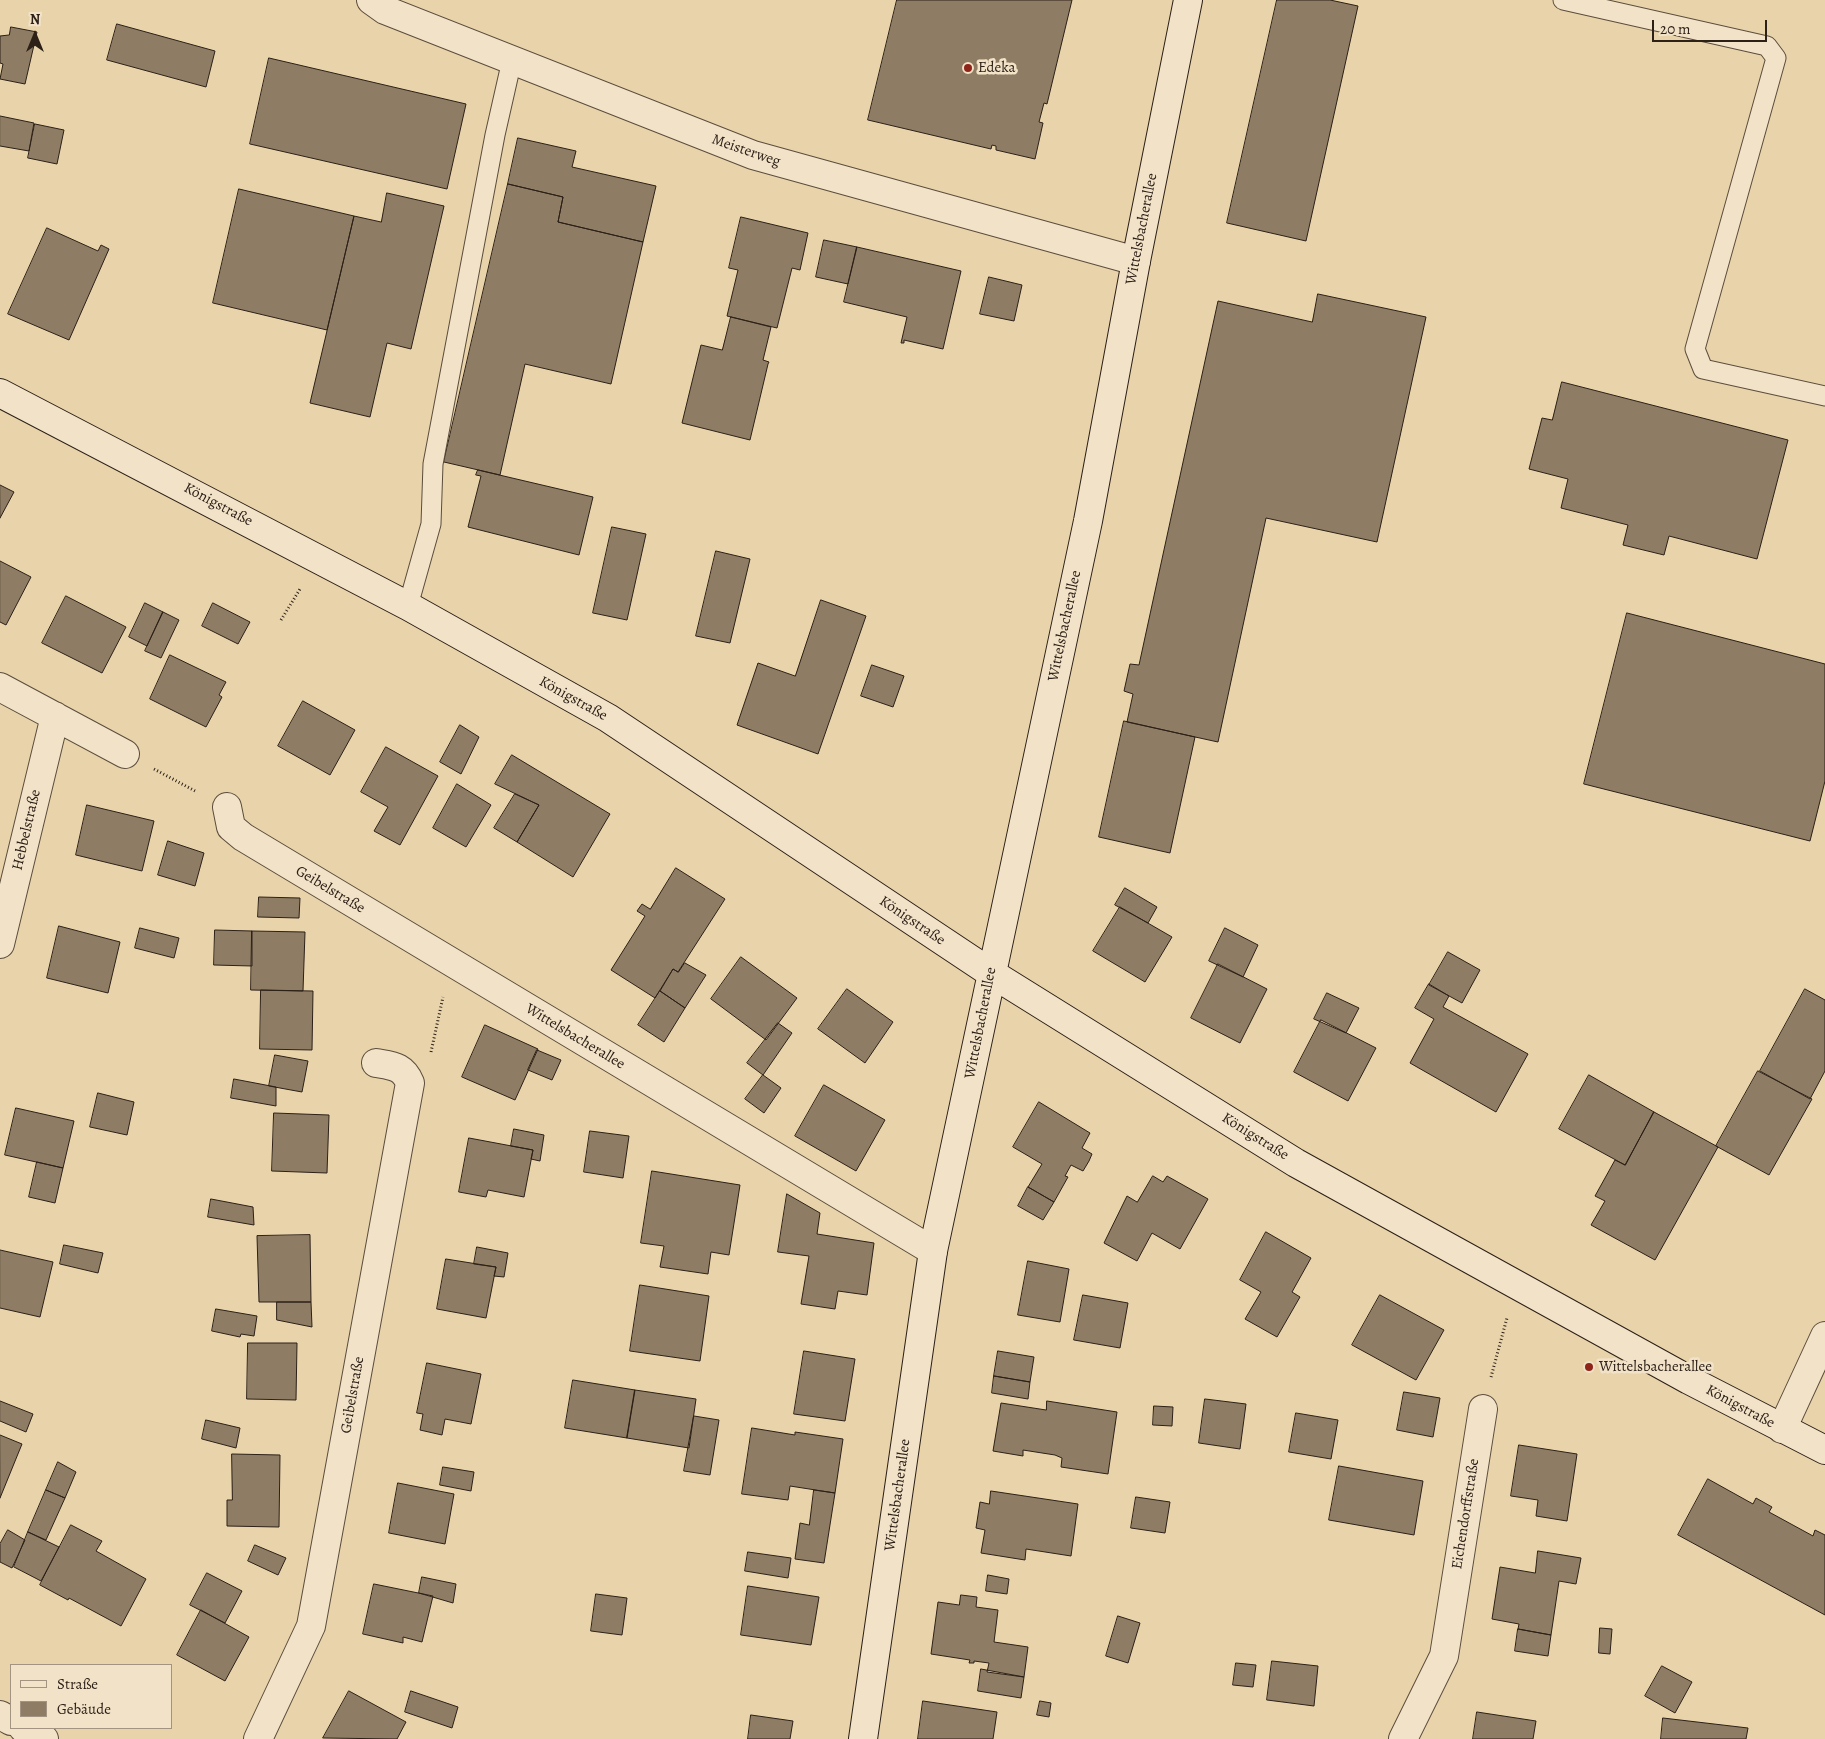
<!DOCTYPE html>
<meta charset="utf-8">
<style>
body{margin:0}
#map{position:relative;width:1825px;height:1739px;overflow:hidden;background:#e9d3ab;font-family:Alegreya,serif}
canvas{display:block}
.legend{position:absolute;left:10px;top:1664px;width:162px;height:65px;box-sizing:border-box;background:#f1e2c8;border:1px solid #a29481;margin:0;padding:6px 9px;list-style:none;font-size:15px;color:#2c2017}
.legend li{display:flex;align-items:center;gap:10px;height:25px}
.legend b{width:25px;border:1px solid #a29481}
.north{position:absolute;left:10px;top:10px;width:50px;height:50px;-webkit-text-stroke:4px #f1e2c8;paint-order:stroke;rotate:0deg;font-size:14px;font-weight:700;line-height:20px;text-align:center;color:#2c2017}
.north::after{content:'';display:block;margin:auto;width:18px;height:22px;background:#2c2017;clip-path:polygon(50% 0,100% 100%,50% 72%,0 100%)}
.scale{position:absolute;left:1652px;top:20px;width:115px;height:22px;box-sizing:border-box;border:2px solid #2c2017;border-top:0;padding-left:6px;font-size:15px;line-height:18px;white-space:nowrap;color:#2c2017;-webkit-text-stroke:4px #f1e2c8;paint-order:stroke}
</style>
<div id="map">
<canvas width="1825" height="1739"></canvas>
<ul class="legend">
<li><b style="height:6px;background:#f1e2c8"></b>Straße</li>
<li><b style="height:14px;background:#8e7d64"></b>Gebäude</li>
</ul>
<div class="north">N</div>
<div class="scale">20 m</div>
</div>
<script>
const ctx = document.querySelector('canvas').getContext('2d');
ctx.lineJoin = 'round';
function fillPath(path, color) { ctx.fillStyle = color; ctx.fill(path, 'evenodd'); }
function trace(path, color, width, dash) { ctx.strokeStyle = color; ctx.lineWidth = width; ctx.lineCap = dash ? 'butt' : 'round'; ctx.setLineDash(dash || []); ctx.stroke(path); }
function drawText(font, color, halo, rows, align = 'center') {
  ctx.font = font + ' Alegreya,serif'; ctx.lineWidth = 5; ctx.setLineDash([]); ctx.textBaseline = 'middle'; ctx.strokeStyle = halo; ctx.fillStyle = color; for (const [text, x, y, turn = 0] of rows) {
    ctx.save(); ctx.translate(x, y); ctx.rotate((+turn || 0) * Math.PI / 180); ctx.textAlign = isNaN(turn) ? turn : align; if (halo) ctx.strokeText(text, 0, 0); ctx.fillText(text, 0, 0); ctx.restore();
  }
}
const building = new Path2D(`
 M 897,0 L 1072,0 L 1047,104 L 1044,103 L 1039,122 L 1043,123 L 1035,159 L 996,150 L 996,146 L 992,145 L 991,149 L 868,120 Z
 M 1277,0 L 1330,0 L 1358,6 L 1306,241 L 1227,223 Z
 M 117,24 L 215,51 L 206,87 L 107,60 Z
 M 11,27 L 37,32 L 25,84 L 0,79 L 3,64 L 0,63 L 0,36 L 9,35 Z
 M 269,58 L 466,104 L 447,189 L 250,144 Z
 M 0,116 L 34,123 L 29,151 L 0,146 Z
 M 35,124 L 64,130 L 57,164 L 28,158 Z
 M 518,138 L 576,151 L 572,167 L 656,186 L 643,242 L 558,222 L 563,197 L 508,184 Z
 M 508,184 L 563,197 L 558,222 L 643,242 L 611,384 L 525,364 L 500,475 L 444,462 Z
 M 239,189 L 354,216 L 327,330 L 213,303 Z
 M 387,193 L 444,206 L 411,349 L 387,343 L 370,417 L 310,403 L 354,216 L 381,222 Z
 M 741,217 L 808,233 L 800,270 L 792,268 L 777,328 L 727,316 L 738,270 L 729,268 Z
 M 47,228 L 98,251 L 101,245 L 109,249 L 69,340 L 8,314 Z
 M 824,240 L 857,247 L 848,284 L 816,277 Z
 M 857,247 L 961,271 L 943,349 L 904,340 L 904,343 L 901,343 L 907,317 L 844,302 Z
 M 989,277 L 1022,285 L 1014,321 L 980,314 Z
 M 1318,294 L 1426,317 L 1377,542 L 1266,518 L 1218,742 L 1127,722 L 1133,694 L 1124,691 L 1130,664 L 1139,665 L 1218,301 L 1312,322 Z
 M 731,317 L 771,327 L 763,360 L 769,362 L 768,364 L 750,440 L 682,423 L 701,345 L 722,350 Z
 M 1562,382 L 1788,440 L 1757,559 L 1669,536 L 1664,555 L 1623,545 L 1628,525 L 1561,508 L 1568,479 L 1529,469 L 1542,418 L 1552,420 Z
 M 478,470 L 593,497 L 579,555 L 468,527 L 481,476 L 476,475 Z
 M 0,485 L 14,492 L 0,518 Z
 M 612,527 L 646,534 L 627,620 L 593,613 Z
 M 716,551 L 750,559 L 730,643 L 696,636 Z
 M 0,561 L 31,577 L 6,625 L 0,622 Z
 M 66,596 L 126,627 L 102,673 L 42,643 Z
 M 821,600 L 866,616 L 818,754 L 737,725 L 758,663 L 795,676 Z
 M 145,603 L 163,612 L 147,646 L 129,637 Z
 M 213,603 L 250,622 L 238,644 L 202,626 Z
 M 163,612 L 179,620 L 161,658 L 145,651 Z
 M 1627,613 L 1825,664 L 1825,781 L 1810,841 L 1584,784 Z
 M 170,655 L 226,682 L 219,695 L 222,697 L 206,727 L 150,699 Z
 M 872,665 L 904,676 L 893,707 L 861,696 Z
 M 303,701 L 355,730 L 330,775 L 278,746 Z
 M 1124,721 L 1195,737 L 1170,853 L 1099,837 Z
 M 460,725 L 479,737 L 461,774 L 440,762 Z
 M 386,747 L 438,776 L 400,845 L 374,831 L 388,807 L 361,792 Z
 M 512,755 L 610,814 L 573,877 L 517,842 L 539,805 L 495,784 Z
 M 457,784 L 491,805 L 466,847 L 433,828 Z
 M 515,794 L 539,805 L 517,842 L 494,828 Z
 M 87,805 L 154,821 L 142,871 L 76,855 Z
 M 168,841 L 204,853 L 195,886 L 158,875 Z
 M 676,868 L 725,899 L 678,972 L 673,969 L 655,998 L 611,970 L 645,916 L 637,911 L 642,904 L 650,909 Z
 M 1125,888 L 1157,907 L 1148,923 L 1115,905 Z
 M 259,897 L 300,898 L 299,918 L 258,917 Z
 M 1120,907 L 1172,937 L 1145,982 L 1093,951 Z
 M 59,926 L 120,942 L 108,993 L 47,978 Z
 M 140,928 L 179,938 L 174,958 L 135,948 Z
 M 1225,928 L 1258,945 L 1243,977 L 1209,961 Z
 M 215,930 L 252,931 L 252,966 L 214,965 Z
 M 252,931 L 305,932 L 303,991 L 251,990 Z
 M 1448,952 L 1480,970 L 1462,1003 L 1429,985 Z
 M 741,957 L 797,998 L 766,1040 L 711,999 Z
 M 685,963 L 706,975 L 685,1008 L 660,991 L 673,969 L 678,972 Z
 M 1218,964 L 1267,989 L 1240,1043 L 1191,1018 Z
 M 1429,984 L 1449,996 L 1443,1007 L 1528,1054 L 1496,1112 L 1410,1063 L 1434,1019 L 1415,1008 Z
 M 847,989 L 893,1022 L 865,1063 L 818,1029 Z
 M 1805,989 L 1825,1000 L 1825,1071 L 1810,1099 L 1760,1071 Z
 M 261,990 L 313,991 L 312,1050 L 260,1049 Z
 M 660,991 L 685,1008 L 664,1042 L 638,1025 Z
 M 1327,993 L 1359,1008 L 1346,1033 L 1314,1019 Z
 M 1321,1020 L 1376,1048 L 1348,1101 L 1294,1072 Z
 M 778,1023 L 792,1033 L 763,1075 L 747,1063 Z
 M 485,1025 L 538,1049 L 515,1100 L 462,1077 Z
 M 537,1050 L 561,1060 L 552,1080 L 528,1070 Z
 M 275,1055 L 308,1061 L 302,1092 L 269,1086 Z
 M 1758,1071 L 1812,1099 L 1769,1175 L 1716,1146 Z
 M 763,1075 L 781,1088 L 764,1113 L 745,1099 Z
 M 1589,1075 L 1654,1112 L 1625,1165 L 1559,1129 Z
 M 234,1079 L 276,1087 L 276,1106 L 231,1098 Z
 M 824,1085 L 885,1120 L 856,1171 L 795,1136 Z
 M 98,1093 L 134,1102 L 127,1135 L 90,1127 Z
 M 1039,1102 L 1090,1133 L 1082,1148 L 1092,1154 L 1089,1161 L 1083,1171 L 1071,1165 L 1065,1176 L 1068,1177 L 1054,1202 L 1028,1187 L 1042,1164 L 1013,1147 Z
 M 16,1108 L 74,1121 L 63,1168 L 5,1155 Z
 M 1654,1112 L 1718,1147 L 1655,1260 L 1591,1225 L 1605,1201 L 1595,1196 L 1615,1160 L 1625,1165 Z
 M 274,1113 L 329,1115 L 327,1173 L 272,1171 Z
 M 514,1129 L 544,1135 L 540,1161 L 531,1159 L 533,1150 L 511,1146 Z
 M 590,1131 L 629,1136 L 623,1178 L 584,1172 Z
 M 469,1138 L 533,1150 L 524,1197 L 488,1190 L 486,1197 L 459,1192 Z
 M 37,1162 L 63,1168 L 55,1203 L 29,1197 Z
 M 652,1171 L 740,1185 L 729,1255 L 711,1252 L 708,1274 L 660,1267 L 664,1246 L 641,1243 Z
 M 1153,1176 L 1163,1182 L 1167,1176 L 1208,1199 L 1180,1249 L 1152,1233 L 1137,1261 L 1104,1243 L 1127,1196 L 1137,1202 Z
 M 1028,1187 L 1054,1202 L 1043,1220 L 1018,1206 Z
 M 787,1194 L 820,1213 L 817,1234 L 874,1243 L 867,1295 L 838,1291 L 835,1309 L 801,1304 L 809,1256 L 778,1252 Z
 M 211,1199 L 253,1207 L 254,1225 L 208,1217 Z
 M 1266,1232 L 1311,1258 L 1292,1292 L 1300,1297 L 1277,1337 L 1245,1319 L 1261,1292 L 1240,1280 Z
 M 310,1235 L 311,1302 L 259,1302 L 257,1236 Z
 M 64,1245 L 103,1253 L 98,1273 L 60,1264 Z
 M 477,1247 L 508,1253 L 504,1277 L 494,1276 L 496,1267 L 474,1264 Z
 M 0,1250 L 53,1262 L 40,1317 L 0,1308 Z
 M 446,1259 L 496,1267 L 486,1318 L 437,1309 Z
 M 1028,1261 L 1069,1269 L 1060,1322 L 1018,1315 Z
 M 640,1285 L 709,1296 L 700,1361 L 630,1351 Z
 M 1083,1295 L 1128,1303 L 1120,1348 L 1074,1340 Z
 M 1380,1295 L 1444,1330 L 1416,1380 L 1352,1345 Z
 M 277,1302 L 311,1302 L 312,1327 L 277,1320 Z
 M 216,1309 L 257,1316 L 254,1336 L 241,1334 L 240,1337 L 212,1331 Z
 M 248,1343 L 297,1343 L 296,1400 L 247,1399 Z
 M 804,1351 L 855,1359 L 845,1421 L 794,1414 Z
 M 998,1351 L 1034,1357 L 1030,1382 L 994,1376 Z
 M 427,1363 L 481,1374 L 471,1424 L 445,1419 L 442,1435 L 420,1430 L 423,1414 L 417,1413 Z
 M 994,1376 L 1030,1382 L 1028,1399 L 992,1393 Z
 M 573,1380 L 635,1390 L 627,1438 L 565,1428 Z
 M 635,1390 L 696,1399 L 689,1448 L 627,1438 Z
 M 1404,1392 L 1440,1398 L 1433,1437 L 1397,1430 Z
 M 1205,1399 L 1246,1404 L 1240,1449 L 1199,1443 Z
 M 0,1401 L 33,1414 L 26,1432 L 0,1421 Z
 M 1047,1401 L 1117,1412 L 1108,1474 L 1061,1467 L 1062,1458 L 1055,1455 L 1023,1450 L 1023,1456 L 993,1451 L 1001,1403 L 1046,1410 Z
 M 1154,1406 L 1173,1407 L 1172,1426 L 1153,1425 Z
 M 1296,1413 L 1338,1420 L 1331,1459 L 1289,1452 Z
 M 694,1416 L 719,1420 L 710,1475 L 684,1471 Z
 M 206,1420 L 240,1428 L 236,1448 L 202,1439 Z
 M 752,1428 L 795,1435 L 795,1432 L 843,1439 L 835,1493 L 790,1486 L 788,1500 L 742,1494 Z
 M 0,1435 L 22,1444 L 0,1498 Z
 M 1519,1445 L 1577,1454 L 1567,1521 L 1536,1516 L 1538,1500 L 1511,1496 Z
 M 232,1454 L 280,1455 L 279,1527 L 227,1526 L 227,1500 L 232,1500 Z
 M 58,1462 L 76,1472 L 65,1498 L 46,1490 Z
 M 1339,1466 L 1423,1481 L 1414,1535 L 1329,1520 Z
 M 443,1467 L 474,1472 L 471,1491 L 440,1485 Z
 M 1708,1479 L 1753,1504 L 1756,1498 L 1772,1507 L 1769,1512 L 1813,1536 L 1815,1530 L 1825,1535 L 1825,1615 L 1678,1535 Z
 M 398,1483 L 454,1494 L 445,1544 L 389,1533 Z
 M 46,1490 L 65,1498 L 46,1540 L 28,1532 Z
 M 814,1490 L 835,1493 L 824,1563 L 795,1559 L 800,1523 L 809,1525 Z
 M 991,1491 L 1078,1504 L 1071,1556 L 1026,1549 L 1025,1560 L 981,1553 L 985,1530 L 976,1528 L 980,1502 L 989,1504 Z
 M 1136,1497 L 1170,1502 L 1165,1533 L 1131,1528 Z
 M 71,1525 L 102,1541 L 96,1551 L 146,1579 L 121,1626 L 69,1598 L 68,1600 L 40,1585 Z
 M 8,1530 L 25,1540 L 12,1568 L 0,1562 L 0,1544 Z
 M 28,1532 L 59,1547 L 41,1581 L 14,1567 Z
 M 255,1545 L 286,1558 L 278,1575 L 248,1561 Z
 M 1538,1551 L 1581,1558 L 1576,1584 L 1559,1581 L 1551,1635 L 1518,1629 L 1519,1624 L 1492,1619 L 1500,1567 L 1535,1573 Z
 M 748,1552 L 791,1558 L 788,1578 L 745,1571 Z
 M 207,1573 L 242,1591 L 225,1623 L 190,1605 Z
 M 988,1575 L 1009,1579 L 1007,1594 L 986,1591 Z
 M 422,1577 L 456,1584 L 453,1603 L 419,1593 Z
 M 374,1584 L 433,1596 L 422,1642 L 403,1637 L 403,1643 L 363,1634 Z
 M 748,1586 L 819,1597 L 811,1645 L 741,1635 Z
 M 596,1594 L 627,1598 L 622,1635 L 591,1631 Z
 M 961,1595 L 977,1597 L 976,1607 L 998,1610 L 994,1642 L 1028,1647 L 1024,1677 L 987,1672 L 989,1663 L 974,1661 L 974,1663 L 969,1663 L 970,1660 L 931,1654 L 938,1602 L 959,1605 Z
 M 201,1610 L 249,1637 L 225,1681 L 177,1655 Z
 M 1118,1616 L 1140,1623 L 1128,1663 L 1106,1656 Z
 M 1600,1628 L 1612,1629 L 1610,1654 L 1599,1653 Z
 M 1518,1629 L 1551,1635 L 1548,1656 L 1515,1651 Z
 M 1272,1661 L 1318,1666 L 1314,1706 L 1267,1700 Z
 M 1236,1663 L 1256,1665 L 1253,1687 L 1233,1685 Z
 M 1662,1666 L 1692,1682 L 1675,1713 L 1645,1696 Z
 M 981,1669 L 1024,1677 L 1021,1698 L 978,1691 Z
 M 349,1691 L 406,1722 L 397,1739 L 323,1738 Z
 M 411,1691 L 458,1707 L 452,1728 L 405,1712 Z
 M 923,1701 L 997,1712 L 993,1739 L 918,1739 Z
 M 1040,1701 L 1051,1703 L 1049,1717 L 1037,1715 Z
 M 1477,1712 L 1536,1721 L 1533,1739 L 1473,1739 Z
 M 751,1715 L 793,1721 L 790,1739 L 748,1739 Z
 M 1663,1718 L 1748,1728 L 1746,1739 L 1661,1739 Z`);
fillPath(building, '#8e7d64');
trace(building, '#2c2017', 1);
const lane = new Path2D(`
 M 1563,0 L 1767,46 L 1776,58 L 1695,349 L 1703,369 L 1825,396
 M 408,606 L 431,524 L 433,464 L 495,135 L 512,60`);
const street = new Path2D(`
 M 371,0 L 385,10 L 753,155 L 1136,261
 M 0,687 L 125,754
 M 227,807 L 231,827 L 243,837 L 933,1251
 M 0,944 L 55,716
 M 1782,1429 L 1825,1336
 M 0,1715 L 11,1721
 M 23,1728 L 44,1739
 M 258,1739 L 311,1626 L 410,1083 C 403,1066 393,1066 376,1063
 M 1403,1739 L 1444,1656 L 1483,1409`);
const secondary = new Path2D(`
 M 0,393 L 408,606 L 608,718 L 991,973 L 1296,1163 L 1689,1380 L 1825,1450
 M 863,1739 L 933,1251 L 1088,521 L 1136,261 L 1188,0`);
trace(lane, '#5b4d3c', 21);
trace(street, '#5b4d3c', 30);
trace(secondary, '#2c2017', 30);
trace(new Path2D(`
 M 281,620 L 300,589
 M 154,769 L 197,792
 M 431,1052 L 443,997
 M 1491,1377 L 1507,1318`), '#2c2017', 3, [1, 2.5]);
trace(lane, '#f1e2c8', 19);
trace(street, '#f1e2c8', 28);
trace(secondary, '#f1e2c8', 28);
for (const [x, y, r, color] of [
 [968,68,5,"#8f2418"],
 [1589,1367,5,"#8f2418"]
]) { const dot = new Path2D(); dot.arc(x, y, r, 0, 2 * Math.PI); ctx.fillStyle = color; ctx.fill(dot); trace(dot, '#f1e2c8', 2); }
drawText('15px', '#2c2017', '#f1e2c8', [
 ["Edeka",978,68],
 ["Wittelsbacherallee",1599,1367]
], 'left');
drawText('15px', '#2c2017', '#f1e2c8', [
 ["Meisterweg",746,151,19],
 ["Wittelsbacherallee",1142,229,-79],
 ["Königstraße",218,505,28],
 ["Wittelsbacherallee",1065,626,-78],
 ["Königstraße",573,699,29],
 ["Hebbelstraße",27,830,-77],
 ["Geibelstraße",330,890,31],
 ["Königstraße",912,921,34],
 ["Wittelsbacherallee",981,1023,-79],
 ["Wittelsbacherallee",575,1037,31],
 ["Königstraße",1255,1137,32],
 ["Geibelstraße",353,1395,-80],
 ["Königstraße",1740,1407,28],
 ["Wittelsbacherallee",898,1495,-82],
 ["Eichendorffstraße",1466,1514,-81]
]);
</script>
